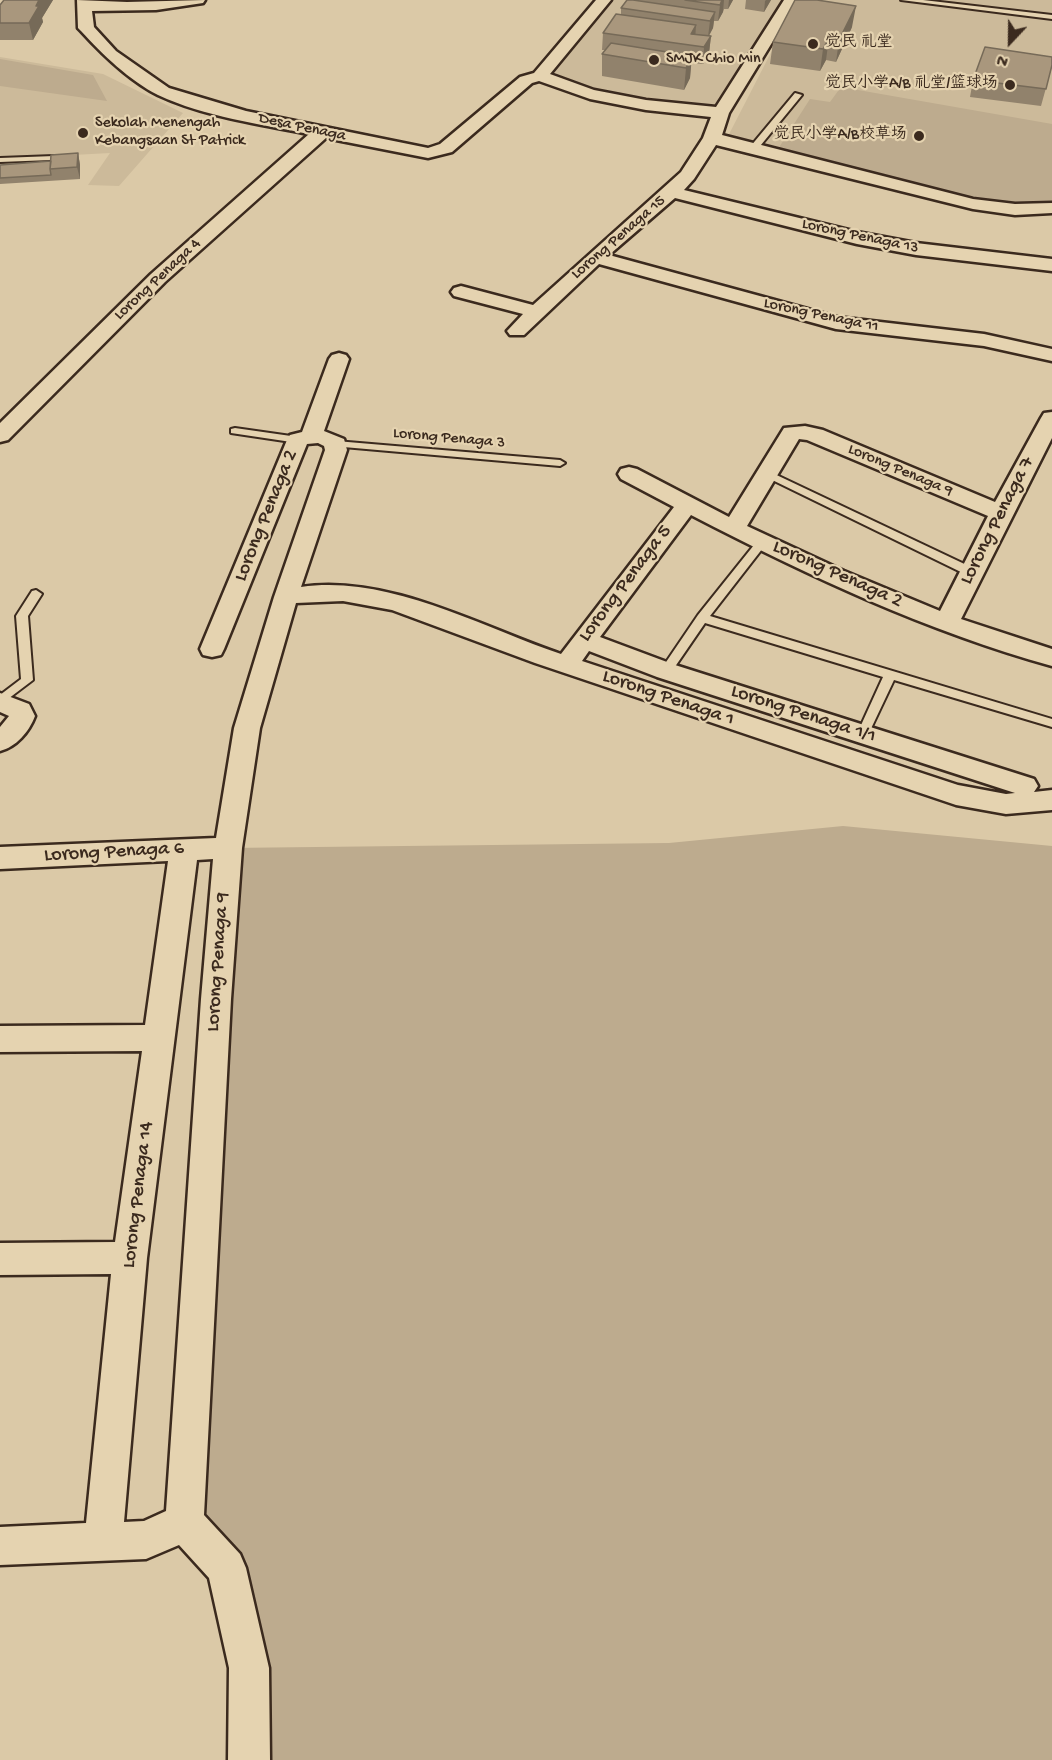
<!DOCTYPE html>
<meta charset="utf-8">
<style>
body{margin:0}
#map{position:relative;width:1052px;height:1760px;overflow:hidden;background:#dbc9a7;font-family:"Gochi Hand",sans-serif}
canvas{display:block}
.north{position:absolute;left:980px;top:12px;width:60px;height:60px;-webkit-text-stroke:4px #e5d3b0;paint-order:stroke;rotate:202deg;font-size:16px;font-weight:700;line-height:24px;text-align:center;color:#3b2a1e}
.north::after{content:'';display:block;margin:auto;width:21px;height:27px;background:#3b2a1e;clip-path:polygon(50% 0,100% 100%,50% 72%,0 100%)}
</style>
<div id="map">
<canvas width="1052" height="1760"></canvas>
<div class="north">N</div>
</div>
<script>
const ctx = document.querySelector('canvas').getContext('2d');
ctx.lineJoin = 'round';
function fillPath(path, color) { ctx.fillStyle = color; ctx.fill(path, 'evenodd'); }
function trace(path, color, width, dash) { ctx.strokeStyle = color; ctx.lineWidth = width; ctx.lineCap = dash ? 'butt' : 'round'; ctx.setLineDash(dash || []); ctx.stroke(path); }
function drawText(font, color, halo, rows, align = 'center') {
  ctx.font = font + ' "Gochi Hand","LXGW WenKai TC",sans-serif'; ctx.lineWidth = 4.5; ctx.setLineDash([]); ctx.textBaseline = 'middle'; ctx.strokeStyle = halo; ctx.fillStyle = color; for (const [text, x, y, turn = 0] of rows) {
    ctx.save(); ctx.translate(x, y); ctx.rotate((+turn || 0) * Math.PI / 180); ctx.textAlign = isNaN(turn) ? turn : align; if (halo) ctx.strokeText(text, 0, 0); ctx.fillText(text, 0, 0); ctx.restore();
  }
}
fillPath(new Path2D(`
 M 604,0 L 791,0 L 721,113 L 646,105 L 540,76 Z
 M 798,0 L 1052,0 L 1052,208 L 1015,209 L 725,142 Z
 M 0,57 L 103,74 L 183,113 L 119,186 L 88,185 L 110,153 L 0,159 Z`), '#ccba9a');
fillPath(new Path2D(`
 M 0,59 L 93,75 L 107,101 L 0,86 Z
 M 841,87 L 1052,124 L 1052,201 C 1009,214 933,189 890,178 C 852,168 815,159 778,149 L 810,99 L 830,102 Z
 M 843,826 L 1052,846 L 1052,1760 L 249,1760 L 226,1568 L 184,1522 L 228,848 L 669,843 Z`), '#bdab8e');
const lane = new Path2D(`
 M 901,0 L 923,0 L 1052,15 L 1052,19 Z
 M 795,93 L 802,95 L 756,151 L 750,151 L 750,147 Z
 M 54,156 L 54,160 L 51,160 L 0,162 L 0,158 Z
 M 235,428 L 298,437 L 303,440 L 298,443 L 231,433 L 231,429 Z
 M 336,441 L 560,460 L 565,463 L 560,466 L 332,446 L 332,442 Z
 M 766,470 L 975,569 L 977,572 L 971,576 L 967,575 L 762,475 L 761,473 Z
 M 762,539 L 766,540 L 766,544 L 710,616 L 1052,719 L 1052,727 L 894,680 L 867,737 L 859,737 L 857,734 L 883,677 L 705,623 L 670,674 L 662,674 L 660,671 L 662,668 L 698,615 L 758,540 Z
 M 36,590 L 42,594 L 28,616 L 33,680 L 0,705 L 0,695 L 21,679 L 16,616 L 32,591 Z`);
const street = new Path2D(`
 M 77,0 L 127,2 L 205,0 L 203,3 L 156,10 L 92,11 L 94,27 L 116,51 L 169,88 L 246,111 L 428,148 L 440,144 L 520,77 L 534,73 L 596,0 L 611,0 L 550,74 L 594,90 L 646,100 L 716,107 L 784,0 L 798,0 L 729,113 L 722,135 L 973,199 L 1015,204 L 1052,203 L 1052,213 L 1015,215 L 973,209 L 716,145 L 694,179 L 684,190 L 857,232 L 916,243 L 1052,259 L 1052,271 L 916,255 L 857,244 L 675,198 L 609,255 L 837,317 L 984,334 L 1052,349 L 1052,361 L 984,346 L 836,329 L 599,264 L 524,335 L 510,335 L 507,331 L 523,314 L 454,296 L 451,292 L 454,288 L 461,286 L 533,305 L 681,172 L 703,138 L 711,117 L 646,110 L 590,99 L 539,81 L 532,83 L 452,152 L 428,158 L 326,138 L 165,282 L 8,440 L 0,442 L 0,423 L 151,274 L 309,134 C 260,124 205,117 158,95 C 130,81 102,54 81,31 L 78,28 Z
 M 339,353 L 346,355 L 349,359 L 324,431 L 344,439 L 347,450 L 301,587 C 388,574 481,627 561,654 L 674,507 L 621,479 L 618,474 L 621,469 L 629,467 L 637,469 L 729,517 L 784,428 L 805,426 L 823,430 L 995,502 L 1041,418 L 1044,413 L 1052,412 L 1052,438 L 961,619 L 1052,649 L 1052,666 C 926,631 807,575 691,515 L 600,637 L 675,665 L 1034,779 L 1038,786 L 1034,792 L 1052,790 L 1052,810 L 1006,814 L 956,805 L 535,663 L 392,610 L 343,601 L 296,603 L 260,728 L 242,848 L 231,999 L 204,1515 L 240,1554 L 246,1568 L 269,1668 L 270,1760 L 228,1760 L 229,1668 L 209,1578 L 179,1545 L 146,1559 L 0,1565 L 0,1527 L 86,1523 L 111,1274 L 0,1275 L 0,1243 L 115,1242 L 142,1051 L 0,1052 L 0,1026 L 145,1025 L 168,861 L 0,869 L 0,847 L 216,838 L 234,728 L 274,597 L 325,450 L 324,446 L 318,443 L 307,444 L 224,649 L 221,655 L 212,657 L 203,655 L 200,649 L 287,440 L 290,435 L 302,432 L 329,359 L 332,355 ZM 799,439 L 807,440 L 988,516 L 940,611 L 844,571 L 747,526 ZM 589,651 L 657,677 L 1015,793 L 1006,794 L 958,785 L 582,661 ZM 213,859 L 201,999 L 166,1511 L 144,1521 L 124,1522 L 147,1258 L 197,860 Z
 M 0,693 L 29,704 L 35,716 C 29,732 16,747 0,751 L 0,727 L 9,716 L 0,712 Z`);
trace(lane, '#3b2a1e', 4);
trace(street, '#3b2a1e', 5);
fillPath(lane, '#e5d3b0');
fillPath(street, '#e5d3b0');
fillPath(new Path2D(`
 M 4,0 L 53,0 L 42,18 L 43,22 L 33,40 L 0,40 L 0,5 Z
 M 627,0 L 733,0 L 728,9 L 724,9 L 723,12 L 718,21 L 714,21 L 713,28 L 709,36 L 711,36 L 709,53 L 703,64 L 691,63 L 690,78 L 684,90 L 602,76 L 602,54 L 605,50 L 602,50 L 603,33 L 621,15 L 621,8 Z
 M 746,0 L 771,0 L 764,12 L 745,9 Z
 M 852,27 L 836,62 L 826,60 L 820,71 L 770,64 L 773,42 Z
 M 1052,66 L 1041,106 L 970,97 L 973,80 Z
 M 78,153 L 80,165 L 80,179 L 0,184 L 0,165 L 51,161 Z`), '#91826c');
fillPath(new Path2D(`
 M 39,0 L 53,0 L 42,18 L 43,22 L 33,40 L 29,23 L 36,6 Z
 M 722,0 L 724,0 L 723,12 L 718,21 L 720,5 Z
 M 729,0 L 733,0 L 728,9 Z
 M 766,0 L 771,0 L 764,12 L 765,1 Z
 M 856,6 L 852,27 L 836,62 L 839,40 Z
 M 715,12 L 713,28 L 708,37 L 710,21 Z
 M 696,25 L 695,42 L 691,34 Z
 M 711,36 L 709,53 L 703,64 L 704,47 Z
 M 829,38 L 826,60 L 820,71 L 823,49 Z
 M 692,56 L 690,78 L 684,90 L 686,68 Z
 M 78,153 L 80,165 L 80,179 L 77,167 Z`), '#766a58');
const building = new Path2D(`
 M 4,0 L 39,0 L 36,6 L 39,6 L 29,23 L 0,23 L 0,5 Z
 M 627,0 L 633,0 L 715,12 L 710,21 L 621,8 Z
 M 685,0 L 722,0 L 720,5 Z
 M 795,0 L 817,0 L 856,6 L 839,40 L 829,38 L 823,49 L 773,42 Z
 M 616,14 L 696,25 L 691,34 L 711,36 L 704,47 L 603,33 Z
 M 611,43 L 692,56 L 686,68 L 602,54 Z
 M 985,47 L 1052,57 L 1052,65 L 1046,89 L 973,80 Z
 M 78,153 L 77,167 L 50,169 L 51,155 Z
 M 51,161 L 50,169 L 51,175 L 0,178 L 0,165 Z`);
fillPath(building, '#a9977d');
trace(building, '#766a58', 1.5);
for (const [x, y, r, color] of [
 [813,44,6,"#3b2a1e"],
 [654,60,6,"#3b2a1e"],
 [1010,85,6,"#3b2a1e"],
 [83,133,6,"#3b2a1e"],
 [919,136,6,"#3b2a1e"]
]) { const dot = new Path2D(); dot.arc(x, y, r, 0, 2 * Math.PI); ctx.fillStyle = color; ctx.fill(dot); trace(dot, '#e5d3b0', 2); }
drawText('16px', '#3b2a1e', '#e5d3b0', [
 ["觉民 礼堂",825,44],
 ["SMJK Chio Min",666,60],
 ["觉民小学A/B 礼堂/篮球场",998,85,"right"],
 ["Sekolah Menengah",95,124],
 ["Kebangsaan St Patrick",95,142],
 ["觉民小学A/B校草场",907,136,"right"]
], 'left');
drawText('16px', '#3b2a1e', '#e5d3b0', [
 ["Desa Penaga",302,128,12],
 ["Lorong Penaga 13",860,237,12],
 ["Lorong Penaga 15",619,238,-41],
 ["Lorong Penaga 4",158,280,-43],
 ["Lorong Penaga 11",821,316,12],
 ["Lorong Penaga 3",449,439,5],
 ["Lorong Penaga 9",900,471,23]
]);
drawText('20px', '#3b2a1e', '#e5d3b0', [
 ["Lorong Penaga 2",267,516,-68],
 ["Lorong Penaga 7",998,521,-63],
 ["Lorong Penaga 2",837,575,24],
 ["Lorong Penaga 5",626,584,-53],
 ["Lorong Penaga 1",668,699,19],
 ["Lorong Penaga 1/1",803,715,18],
 ["Lorong Penaga 6",114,853,-3],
 ["Lorong Penaga 9",219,962,-86],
 ["Lorong Penaga 14",139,1195,-83]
]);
</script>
